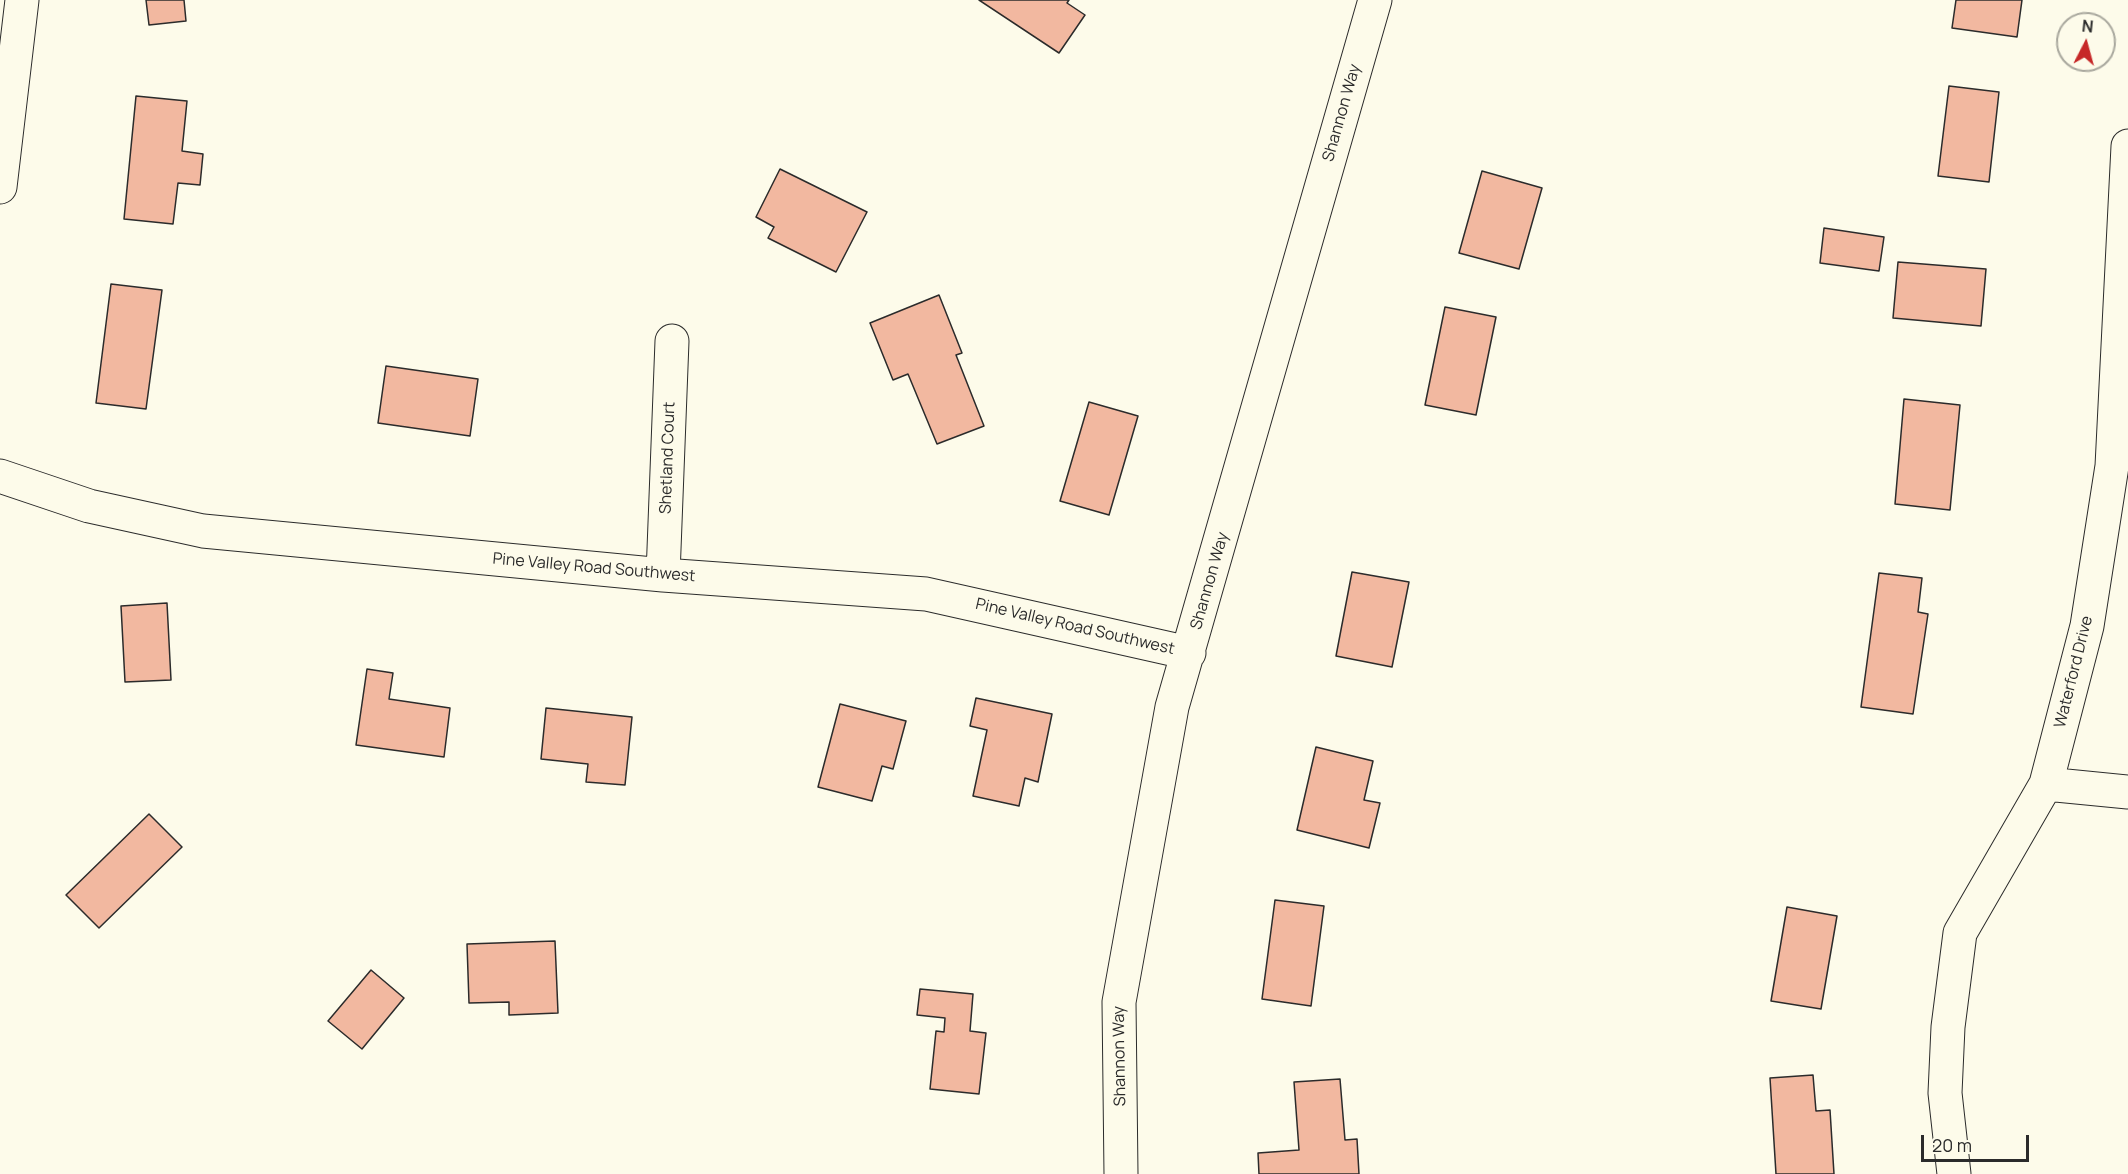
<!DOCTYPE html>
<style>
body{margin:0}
#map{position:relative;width:2128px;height:1174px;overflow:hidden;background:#fdfbea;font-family:Manrope,sans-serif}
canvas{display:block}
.north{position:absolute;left:2056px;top:12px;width:60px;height:60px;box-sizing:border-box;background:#fdfbea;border:2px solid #a9a89e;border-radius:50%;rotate:6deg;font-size:16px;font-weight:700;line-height:24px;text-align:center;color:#2b2b2b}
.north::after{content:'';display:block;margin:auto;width:21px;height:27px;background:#c62828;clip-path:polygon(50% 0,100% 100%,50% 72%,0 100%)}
.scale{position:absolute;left:1921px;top:1135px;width:108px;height:27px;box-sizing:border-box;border:3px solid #2b2b2b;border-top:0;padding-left:8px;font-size:18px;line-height:21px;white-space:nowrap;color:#2b2b2b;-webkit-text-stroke:4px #fdfbea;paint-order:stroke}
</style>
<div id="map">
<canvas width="2128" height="1174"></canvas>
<div class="north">N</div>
<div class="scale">20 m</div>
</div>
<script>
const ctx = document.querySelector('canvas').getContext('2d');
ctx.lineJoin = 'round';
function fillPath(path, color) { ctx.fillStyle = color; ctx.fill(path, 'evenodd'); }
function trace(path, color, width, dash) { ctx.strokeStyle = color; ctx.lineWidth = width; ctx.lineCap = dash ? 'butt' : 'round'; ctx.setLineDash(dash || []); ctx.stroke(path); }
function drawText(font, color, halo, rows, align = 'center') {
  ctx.font = font + ' Manrope,sans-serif'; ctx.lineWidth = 4.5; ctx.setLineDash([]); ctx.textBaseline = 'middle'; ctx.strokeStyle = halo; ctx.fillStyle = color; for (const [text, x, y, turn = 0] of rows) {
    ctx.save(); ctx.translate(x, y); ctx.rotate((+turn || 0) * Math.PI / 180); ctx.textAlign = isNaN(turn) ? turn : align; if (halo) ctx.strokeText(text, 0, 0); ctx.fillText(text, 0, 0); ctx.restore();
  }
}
const building = new Path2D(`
 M 146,0 L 184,0 L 186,21 L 149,25 Z
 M 979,0 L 1069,0 L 1067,3 L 1085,15 L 1059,53 Z
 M 1956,0 L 2022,0 L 2017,37 L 1952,28 Z
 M 1949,86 L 1999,92 L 1989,182 L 1938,176 Z
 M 136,96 L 187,101 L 182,151 L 203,154 L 200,185 L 178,183 L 173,224 L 124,219 Z
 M 780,169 L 867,212 L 836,272 L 768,238 L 774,227 L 756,217 Z
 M 1482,171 L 1542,188 L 1519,269 L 1459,253 Z
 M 1824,228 L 1884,237 L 1879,271 L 1820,263 Z
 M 1898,262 L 1986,269 L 1981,326 L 1893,318 Z
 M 111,284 L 162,290 L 146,409 L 96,403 Z
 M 939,295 L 962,353 L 956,355 L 984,426 L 937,444 L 908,374 L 893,380 L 870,323 Z
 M 1445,307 L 1496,317 L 1476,415 L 1425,405 Z
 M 386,366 L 478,379 L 470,436 L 378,423 Z
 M 1904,399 L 1960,405 L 1950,510 L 1895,504 Z
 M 1089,402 L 1138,416 L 1109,515 L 1060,501 Z
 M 1352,572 L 1409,582 L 1392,667 L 1336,656 Z
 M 1879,573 L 1922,578 L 1918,612 L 1928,614 L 1913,714 L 1861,707 Z
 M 167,603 L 171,680 L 125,682 L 121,606 Z
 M 367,669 L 393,673 L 389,699 L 450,708 L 444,757 L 356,745 Z
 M 976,698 L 1052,714 L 1038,782 L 1025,778 L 1019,806 L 973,796 L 987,730 L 970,726 Z
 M 840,704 L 906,721 L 893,769 L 882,766 L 872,801 L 818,787 Z
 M 546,708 L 632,717 L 625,785 L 586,782 L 588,764 L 541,759 Z
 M 1316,747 L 1373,761 L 1364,800 L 1380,803 L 1369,848 L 1297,830 Z
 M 149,814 L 182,847 L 99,928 L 66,895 Z
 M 1275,900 L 1324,906 L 1311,1006 L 1262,999 Z
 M 1787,907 L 1837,916 L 1821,1009 L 1771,1001 Z
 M 555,941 L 558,1013 L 509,1015 L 509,1002 L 469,1003 L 467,944 Z
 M 371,970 L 404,998 L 362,1049 L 328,1021 Z
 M 920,989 L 973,994 L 970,1031 L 986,1033 L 979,1094 L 930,1089 L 936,1031 L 944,1032 L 945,1018 L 917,1015 Z
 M 1813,1075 L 1816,1111 L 1830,1110 L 1834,1174 L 1776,1174 L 1770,1078 Z
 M 1340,1079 L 1345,1140 L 1357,1139 L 1359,1174 L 1259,1174 L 1258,1153 L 1299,1150 L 1294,1082 Z`);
fillPath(building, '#f2b8a0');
trace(building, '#2b2b2b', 1.5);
const minor = new Path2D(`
 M 0,187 L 22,0
 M 0,476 L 89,506 L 203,531 L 663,575 L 926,594 L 1189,653
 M 663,575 L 672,341
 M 2046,784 L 2128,792
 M 1121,1174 L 1119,1002 L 1172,707 L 1375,0
 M 1954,1174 L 1945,1093 L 1948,1027 L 1960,933 L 2046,784 L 2087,626 L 2112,466 L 2128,146`);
trace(minor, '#2b2b2b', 35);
trace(minor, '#fdfbea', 33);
drawText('16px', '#2b2b2b', '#fdfbea', [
 ["Shannon Way",1342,113,-74],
 ["Shetland Court",668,458,-88],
 ["Pine Valley Road Southwest",594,568,5],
 ["Shannon Way",1210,581,-74],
 ["Pine Valley Road Southwest",1075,627,13],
 ["Waterford Drive",2074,672,-76],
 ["Shannon Way",1120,1056,-91]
]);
</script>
